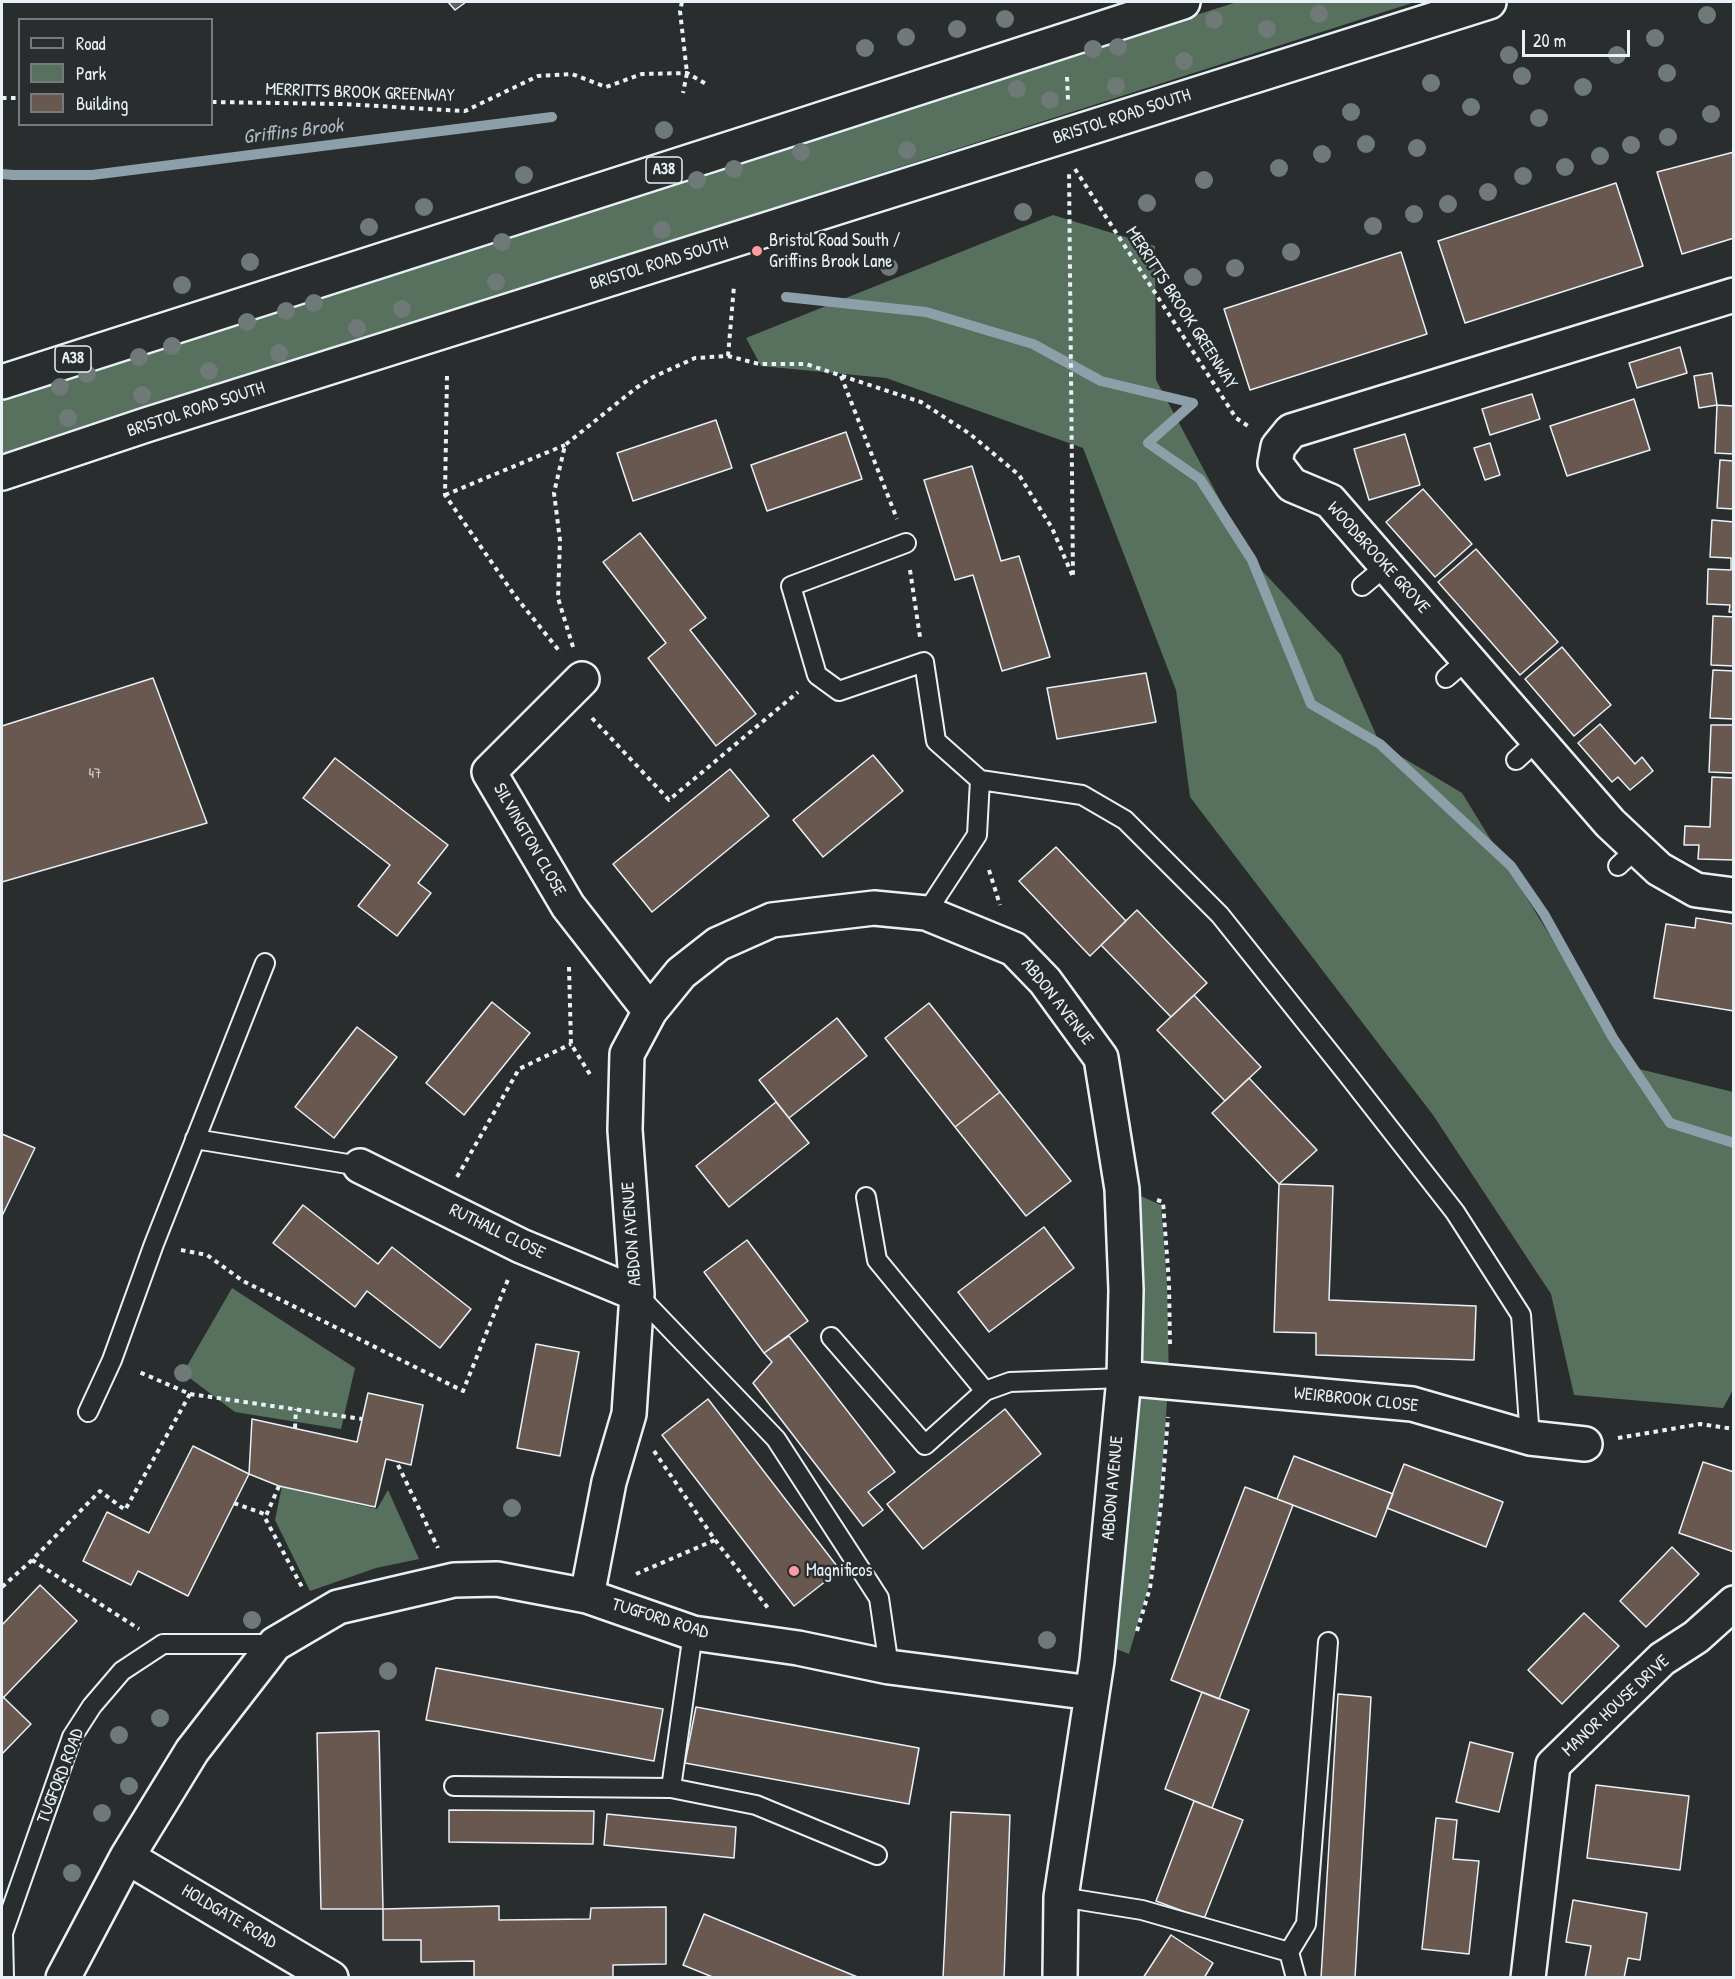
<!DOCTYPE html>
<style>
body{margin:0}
#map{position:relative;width:1735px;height:1979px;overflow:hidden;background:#2a2d2e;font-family:"Patrick Hand",sans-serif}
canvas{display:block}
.frame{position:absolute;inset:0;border:3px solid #e8f1f8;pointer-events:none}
.legend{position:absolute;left:18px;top:18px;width:195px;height:108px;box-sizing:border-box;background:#2a2d2e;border:2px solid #767b7f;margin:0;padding:8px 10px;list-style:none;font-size:18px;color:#e8f1f8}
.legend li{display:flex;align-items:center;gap:12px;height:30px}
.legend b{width:30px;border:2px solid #767b7f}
.scale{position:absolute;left:1522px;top:30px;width:108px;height:27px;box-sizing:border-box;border:3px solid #e8f1f8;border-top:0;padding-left:8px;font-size:18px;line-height:21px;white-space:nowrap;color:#e8f1f8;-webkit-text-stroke:4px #2a2d2e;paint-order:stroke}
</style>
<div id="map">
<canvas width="1735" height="1979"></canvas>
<div class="frame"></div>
<ul class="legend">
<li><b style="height:8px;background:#2a2d2e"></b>Road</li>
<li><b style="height:16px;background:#57715e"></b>Park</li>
<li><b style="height:16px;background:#685850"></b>Building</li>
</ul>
<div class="scale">20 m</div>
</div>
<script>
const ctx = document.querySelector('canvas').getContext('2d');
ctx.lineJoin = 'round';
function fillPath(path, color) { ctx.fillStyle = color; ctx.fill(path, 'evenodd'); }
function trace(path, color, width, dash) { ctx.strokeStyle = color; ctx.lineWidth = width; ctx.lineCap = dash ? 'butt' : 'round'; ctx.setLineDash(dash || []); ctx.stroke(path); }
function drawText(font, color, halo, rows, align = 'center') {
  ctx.font = font + ' "Patrick Hand",sans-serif'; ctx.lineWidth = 5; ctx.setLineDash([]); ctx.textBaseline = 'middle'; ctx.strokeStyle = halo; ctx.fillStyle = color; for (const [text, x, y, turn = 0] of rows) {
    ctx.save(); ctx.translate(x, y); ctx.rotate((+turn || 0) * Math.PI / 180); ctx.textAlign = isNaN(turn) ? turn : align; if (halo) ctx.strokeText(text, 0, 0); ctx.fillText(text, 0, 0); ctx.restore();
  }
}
fillPath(new Path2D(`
 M 1237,2 L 1415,2 L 2,455 L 2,395 Z
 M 1053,215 L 1155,246 L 1156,380 L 1252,560 L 1341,655 L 1380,744 L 1462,793 L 1613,1038 L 1639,1069 L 1733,1092 L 1734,1388 L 1723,1408 L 1574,1395 L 1551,1294 L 1433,1115 L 1190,797 L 1176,690 L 1083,448 L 886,378 L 761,366 L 746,338 Z
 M 1136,1194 L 1161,1205 L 1167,1285 L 1169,1381 L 1126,1376 Z
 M 232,1288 L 355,1368 L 341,1429 L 235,1412 L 183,1373 Z
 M 1125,1381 L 1168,1386 L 1160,1504 L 1148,1589 L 1129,1654 L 1104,1644 Z
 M 282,1486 L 377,1509 L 388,1490 L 419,1559 L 376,1568 L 310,1591 L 275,1520 Z`), '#57715e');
trace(new Path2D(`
 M 2,174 L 13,175 L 92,175 L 552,117
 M 786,297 L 926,312 L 1033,344 L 1101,381 L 1193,403 L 1148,443 L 1200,479 L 1252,560 L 1311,704 L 1380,744 L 1511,866 L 1544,914 L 1613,1038 L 1670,1123 L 1734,1143`), '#8d9fa9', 10);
const building = new Path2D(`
 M 448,2 L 466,2 L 455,10 Z
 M 1734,152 L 1734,238 L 1682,254 L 1657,172 Z
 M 1616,183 L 1643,266 L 1465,323 L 1438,241 Z
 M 1401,252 L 1427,334 L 1250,390 L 1224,309 Z
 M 1680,347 L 1687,373 L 1637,388 L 1629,363 Z
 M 1712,373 L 1717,405 L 1699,408 L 1694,376 Z
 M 1532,394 L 1540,419 L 1490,435 L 1482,409 Z
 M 1634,399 L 1650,450 L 1567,476 L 1550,426 Z
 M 1717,405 L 1734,406 L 1734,454 L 1715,453 Z
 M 716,420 L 732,468 L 633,501 L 617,453 Z
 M 846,432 L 862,479 L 767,511 L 751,465 Z
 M 1405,434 L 1420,485 L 1369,500 L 1354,449 Z
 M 1490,443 L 1500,475 L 1485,480 L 1474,448 Z
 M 1720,460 L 1734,461 L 1734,509 L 1717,508 Z
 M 972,466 L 1001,561 L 1019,556 L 1050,657 L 1002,671 L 973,575 L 955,580 L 924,480 Z
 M 1423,489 L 1472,544 L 1435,577 L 1386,522 Z
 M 1712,520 L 1734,522 L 1734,612 L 1729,612 L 1730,605 L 1707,604 L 1708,569 L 1731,570 L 1731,558 L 1710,557 Z
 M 640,533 L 706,618 L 690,630 L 756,714 L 716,746 L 648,658 L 666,643 L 603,562 Z
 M 1476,549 L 1558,642 L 1520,675 L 1438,582 Z
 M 1713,616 L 1734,617 L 1734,666 L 1711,665 Z
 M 1562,647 L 1611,705 L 1574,736 L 1525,679 Z
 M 1713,670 L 1734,671 L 1734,719 L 1710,718 Z
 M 1146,673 L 1156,722 L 1057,739 L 1047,688 Z
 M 153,678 L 207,823 L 2,882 L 2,726 Z
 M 1600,724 L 1635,764 L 1642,757 L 1653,771 L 1630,790 L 1618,777 L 1612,782 L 1578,743 Z
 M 1711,725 L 1734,725 L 1734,773 L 1709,772 Z
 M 873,755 L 903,791 L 823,857 L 793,820 Z
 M 335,758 L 448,845 L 418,883 L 431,893 L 397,936 L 358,906 L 390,865 L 303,798 Z
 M 730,769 L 769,816 L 652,912 L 613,864 Z
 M 1712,777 L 1734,778 L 1734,860 L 1698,859 L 1699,845 L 1684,845 L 1685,826 L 1710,827 Z
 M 1056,847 L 1126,921 L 1090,956 L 1019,881 Z
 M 1137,910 L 1207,983 L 1171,1017 L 1101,945 Z
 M 1696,918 L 1734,924 L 1734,1011 L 1654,998 L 1666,924 L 1695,928 Z
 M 1194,995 L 1261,1067 L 1225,1101 L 1157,1030 Z
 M 492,1002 L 530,1033 L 464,1115 L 426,1083 Z
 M 929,1003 L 1000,1092 L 955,1127 L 885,1038 Z
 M 837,1018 L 867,1056 L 789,1118 L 759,1080 Z
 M 357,1027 L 397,1057 L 334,1138 L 295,1107 Z
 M 1249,1078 L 1317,1150 L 1279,1184 L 1212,1113 Z
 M 1000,1092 L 1071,1181 L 1026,1216 L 955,1127 Z
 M 776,1102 L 809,1143 L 729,1207 L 696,1166 Z
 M 2,1134 L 35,1148 L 2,1216 Z
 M 1279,1184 L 1333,1186 L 1329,1300 L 1476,1306 L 1474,1360 L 1316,1355 L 1316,1333 L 1274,1332 Z
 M 303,1205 L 378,1264 L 392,1247 L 471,1309 L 440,1348 L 367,1291 L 355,1307 L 273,1243 Z
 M 1044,1227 L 1074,1268 L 989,1332 L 958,1292 Z
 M 747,1240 L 808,1321 L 764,1353 L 704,1272 Z
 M 789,1336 L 895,1472 L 868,1492 L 883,1510 L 863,1526 L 753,1383 L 772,1362 L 764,1353 Z
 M 536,1344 L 579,1352 L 560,1456 L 517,1448 Z
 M 368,1393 L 423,1405 L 411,1465 L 386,1459 L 375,1507 L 279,1486 L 249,1474 L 252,1419 L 357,1442 Z
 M 708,1399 L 840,1570 L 794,1606 L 662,1435 Z
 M 1005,1409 L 1041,1454 L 923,1549 L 887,1504 Z
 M 193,1446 L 249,1474 L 188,1596 L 138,1571 L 131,1585 L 83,1561 L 107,1512 L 149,1533 Z
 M 1294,1456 L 1393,1494 L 1376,1537 L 1277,1499 Z
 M 1703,1462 L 1734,1472 L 1734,1552 L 1679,1533 Z
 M 1404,1464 L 1503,1502 L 1486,1547 L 1387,1508 Z
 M 1245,1487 L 1293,1505 L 1219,1699 L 1171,1680 Z
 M 1672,1547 L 1699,1574 L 1646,1627 L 1620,1601 Z
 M 40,1585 L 77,1621 L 3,1698 L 2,1696 L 2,1625 Z
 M 1584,1613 L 1619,1646 L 1562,1704 L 1528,1670 Z
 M 436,1668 L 663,1709 L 654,1761 L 426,1720 Z
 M 1202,1692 L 1249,1710 L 1212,1808 L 1165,1789 Z
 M 1338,1694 L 1371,1697 L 1355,1978 L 1321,1978 Z
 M 2,1696 L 31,1724 L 2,1754 Z
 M 696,1707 L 919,1748 L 909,1804 L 685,1763 Z
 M 379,1731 L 383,1909 L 321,1909 L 317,1733 Z
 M 1470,1742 L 1513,1753 L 1499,1812 L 1456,1802 Z
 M 1596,1785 L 1689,1796 L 1680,1870 L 1587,1858 Z
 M 1194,1801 L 1243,1820 L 1204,1919 L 1156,1901 Z
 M 449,1810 L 594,1811 L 593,1844 L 449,1842 Z
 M 951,1812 L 1010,1815 L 1004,1978 L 943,1978 Z
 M 607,1814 L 736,1827 L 734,1858 L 604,1845 Z
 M 1436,1818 L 1457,1820 L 1453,1859 L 1479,1861 L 1469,1954 L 1422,1949 Z
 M 1573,1900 L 1647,1913 L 1640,1960 L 1628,1958 L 1624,1978 L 1585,1978 L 1591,1946 L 1566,1942 Z
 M 499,1906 L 499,1920 L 590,1919 L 591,1908 L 666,1907 L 666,1964 L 613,1965 L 613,1977 L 474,1978 L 474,1961 L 421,1962 L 421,1940 L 383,1940 L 383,1909 Z
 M 704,1914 L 860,1978 L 715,1978 L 683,1965 Z
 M 1171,1935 L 1213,1963 L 1204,1978 L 1143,1978 Z`);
fillPath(building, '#685850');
trace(building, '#e8f1f8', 1.5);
const lane = new Path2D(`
 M 906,543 L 791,586 L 817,675 L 839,691 L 924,662 L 936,741 L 980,780 L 977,835 L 926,913
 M 1362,586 L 1386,566
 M 1446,678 L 1468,659
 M 1516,760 L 1538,740
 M 980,780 L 1082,795 L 1125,820 L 1220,915 L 1347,1074 L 1455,1212 L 1521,1315 L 1530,1438
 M 1618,866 L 1637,848
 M 195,1139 L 360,1166
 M 866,1197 L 877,1260 L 985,1391
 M 637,1294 L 776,1439 L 879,1598 L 889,1667
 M 831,1337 L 925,1445 L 985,1391 L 1010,1382 L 1124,1378
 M 88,1412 L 112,1360 L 154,1244 L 265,963
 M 454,1786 L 671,1788 L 756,1805 L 877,1855
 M 671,1788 L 693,1633
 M 1061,1897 L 1142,1910 L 1289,1952 L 1296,1978
 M 1289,1952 L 1306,1924 L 1328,1642
 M 4,1978 L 3,1933 L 72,1737 L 92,1706 L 122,1671 L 163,1644 L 275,1644`);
const street = new Path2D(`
 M 1734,295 L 1291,431 L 1278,447 L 1275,463 L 1292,485 L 1330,501 L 1610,823 L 1659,869 L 1696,890 L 1734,895
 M 582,679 L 489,772 L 568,906 L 650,1011
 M 360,1166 L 521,1246 L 637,1294
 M 1124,1378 L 1412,1404 L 1530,1438 L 1585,1444
 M 587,1596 L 609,1482 L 629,1414 L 637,1294 L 625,1130 L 627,1054 L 650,1011 L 681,973 L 718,944 L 772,920 L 874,908 L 926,913 L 1014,949 L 1045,981 L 1101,1058 L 1122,1189 L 1126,1290 L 1124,1378 L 1097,1661 L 1061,1897 L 1060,1978
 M 127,1857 L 331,1978
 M 63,1978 L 127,1857 L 192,1751 L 275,1644 L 338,1607 L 454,1580 L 497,1579 L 587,1596 L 693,1633 L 798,1648 L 889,1667 L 1092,1693
 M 1528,1978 L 1553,1765 L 1662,1659 L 1696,1637 L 1734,1603`);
const highway = new Path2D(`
 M 2,382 L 794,128 L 1183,2
 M 2,473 L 146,425 L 1489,2`);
trace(lane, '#e8f1f8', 22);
trace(street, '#e8f1f8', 38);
trace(highway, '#e8f1f8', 38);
trace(new Path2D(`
 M 682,2 L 680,11 L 687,73 L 683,93
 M 1067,77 L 1068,100
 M 2,98 L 20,98
 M 212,102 L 341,104 L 465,111 L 538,76 L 572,74 L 606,87 L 642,74 L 687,73 L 708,85
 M 1075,169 L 1236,418 L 1251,428
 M 728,356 L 734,286
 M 447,376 L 445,495 L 515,596 L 561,653
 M 841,376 L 897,519
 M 445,495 L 565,445
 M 910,570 L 920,637
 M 573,647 L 558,598 L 560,540 L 554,493 L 565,445 L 636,388 L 653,377 L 695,358 L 728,356 L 759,364 L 806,364 L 921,402 L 970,434 L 1019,475 L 1052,528 L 1073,577 L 1069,170
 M 592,718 L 669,800 L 798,692
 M 989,870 L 1000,905
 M 569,967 L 571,1044 L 591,1076
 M 457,1177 L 519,1069 L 571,1044
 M 1157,1200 L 1163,1202 L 1169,1283 L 1170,1346
 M 181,1250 L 207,1255 L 243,1281 L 463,1391 L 509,1277
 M 190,1394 L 362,1419
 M 295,1428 L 296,1409
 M 1618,1438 L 1700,1424 L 1734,1429
 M 654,1451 L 715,1540 L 768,1608
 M 398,1465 L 438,1548
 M 279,1486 L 265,1518 L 303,1589
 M 234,1503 L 267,1515
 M 32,1560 L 139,1629
 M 636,1574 L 715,1540
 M 2,1587 L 32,1560 L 100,1491 L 125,1510 L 190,1394 L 137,1371
 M 1137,1631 L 1150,1588 L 1161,1504 L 1168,1417`), '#e8f1f8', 4, [4.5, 4.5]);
trace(lane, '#2a2d2e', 18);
trace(street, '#2a2d2e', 33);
trace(highway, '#2a2d2e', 33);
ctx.fillStyle = '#6f7977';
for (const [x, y] of [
 [1319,14],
 [1707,15],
 [1005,19],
 [1214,20],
 [957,29],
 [1267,29],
 [906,37],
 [1655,38],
 [1118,47],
 [865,48],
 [1093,49],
 [1509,55],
 [1617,55],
 [1184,61],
 [1667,73],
 [1522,76],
 [1431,83],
 [1116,86],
 [1583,87],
 [1017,89],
 [1050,100],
 [1471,107],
 [1351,112],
 [1711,114],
 [1539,118],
 [664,130],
 [1668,137],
 [1366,144],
 [1631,145],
 [1417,148],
 [907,150],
 [801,152],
 [1322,154],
 [1600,156],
 [1565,167],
 [1279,168],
 [734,169],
 [524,175],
 [1523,176],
 [697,180],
 [1204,180],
 [1488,192],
 [1147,203],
 [1448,204],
 [424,207],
 [1023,212],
 [1414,214],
 [1373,226],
 [369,227],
 [662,230],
 [502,242],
 [1291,252],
 [250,262],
 [889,267],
 [1235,268],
 [1193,277],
 [496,282],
 [182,285],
 [314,303],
 [402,309],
 [286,311],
 [247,322],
 [357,328],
 [172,346],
 [279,353],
 [139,357],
 [209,371],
 [87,374],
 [60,387],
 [142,395],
 [68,418],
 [183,1373],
 [512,1508],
 [252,1620],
 [1047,1640],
 [388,1671],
 [160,1718],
 [119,1735],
 [129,1786],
 [102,1813],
 [72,1873]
]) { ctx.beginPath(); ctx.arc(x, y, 9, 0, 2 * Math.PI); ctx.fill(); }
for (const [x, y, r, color] of [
 [757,251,6,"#ff9aa2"],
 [794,1571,6,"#ff9aa2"]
]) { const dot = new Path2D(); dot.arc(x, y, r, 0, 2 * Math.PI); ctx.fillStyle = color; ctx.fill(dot); trace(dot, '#2a2d2e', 2); }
drawText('15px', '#c8cbce', null, [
 ["47",95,774]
]);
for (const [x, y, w] of [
 [664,170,36],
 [73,359,36]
]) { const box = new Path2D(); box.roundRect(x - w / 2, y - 13, w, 26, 4.5); ctx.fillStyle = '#2a2d2e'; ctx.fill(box); trace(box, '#e8f1f8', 1.5); }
drawText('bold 16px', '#e8f1f8', null, [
 ["A38",664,170],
 ["A38",73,359]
]);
drawText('18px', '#e8f1f8', '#2a2d2e', [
 ["MERRITTS BROOK GREENWAY",360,93,2],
 ["BRISTOL ROAD SOUTH",1122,117,-18],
 ["BRISTOL ROAD SOUTH",659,264,-17],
 ["MERRITTS BROOK GREENWAY",1181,308,57],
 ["BRISTOL ROAD SOUTH",196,410,-18],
 ["WOODBROOKE GROVE",1378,558,48],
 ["SILVINGTON CLOSE",529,840,60],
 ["ABDON AVENUE",1057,1002,52],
 ["RUTHALL CLOSE",497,1232,26],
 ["ABDON AVENUE",632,1234,-94],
 ["WEIRBROOK CLOSE",1356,1400,6],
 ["ABDON AVENUE",1113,1488,-85],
 ["TUGFORD ROAD",660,1619,17],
 ["MANOR HOUSE DRIVE",1616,1706,-43],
 ["TUGFORD ROAD",61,1776,-69],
 ["HOLDGATE ROAD",229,1917,31]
]);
drawText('18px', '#e8f1f8', '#2a2d2e', [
 ["Bristol Road South /",769,241],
 ["Griffins Brook Lane",769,262],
 ["Magnificos",806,1571]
], 'left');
drawText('italic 20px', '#acbac4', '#2a2d2e', [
 ["Griffins Brook",293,132,-7]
]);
</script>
